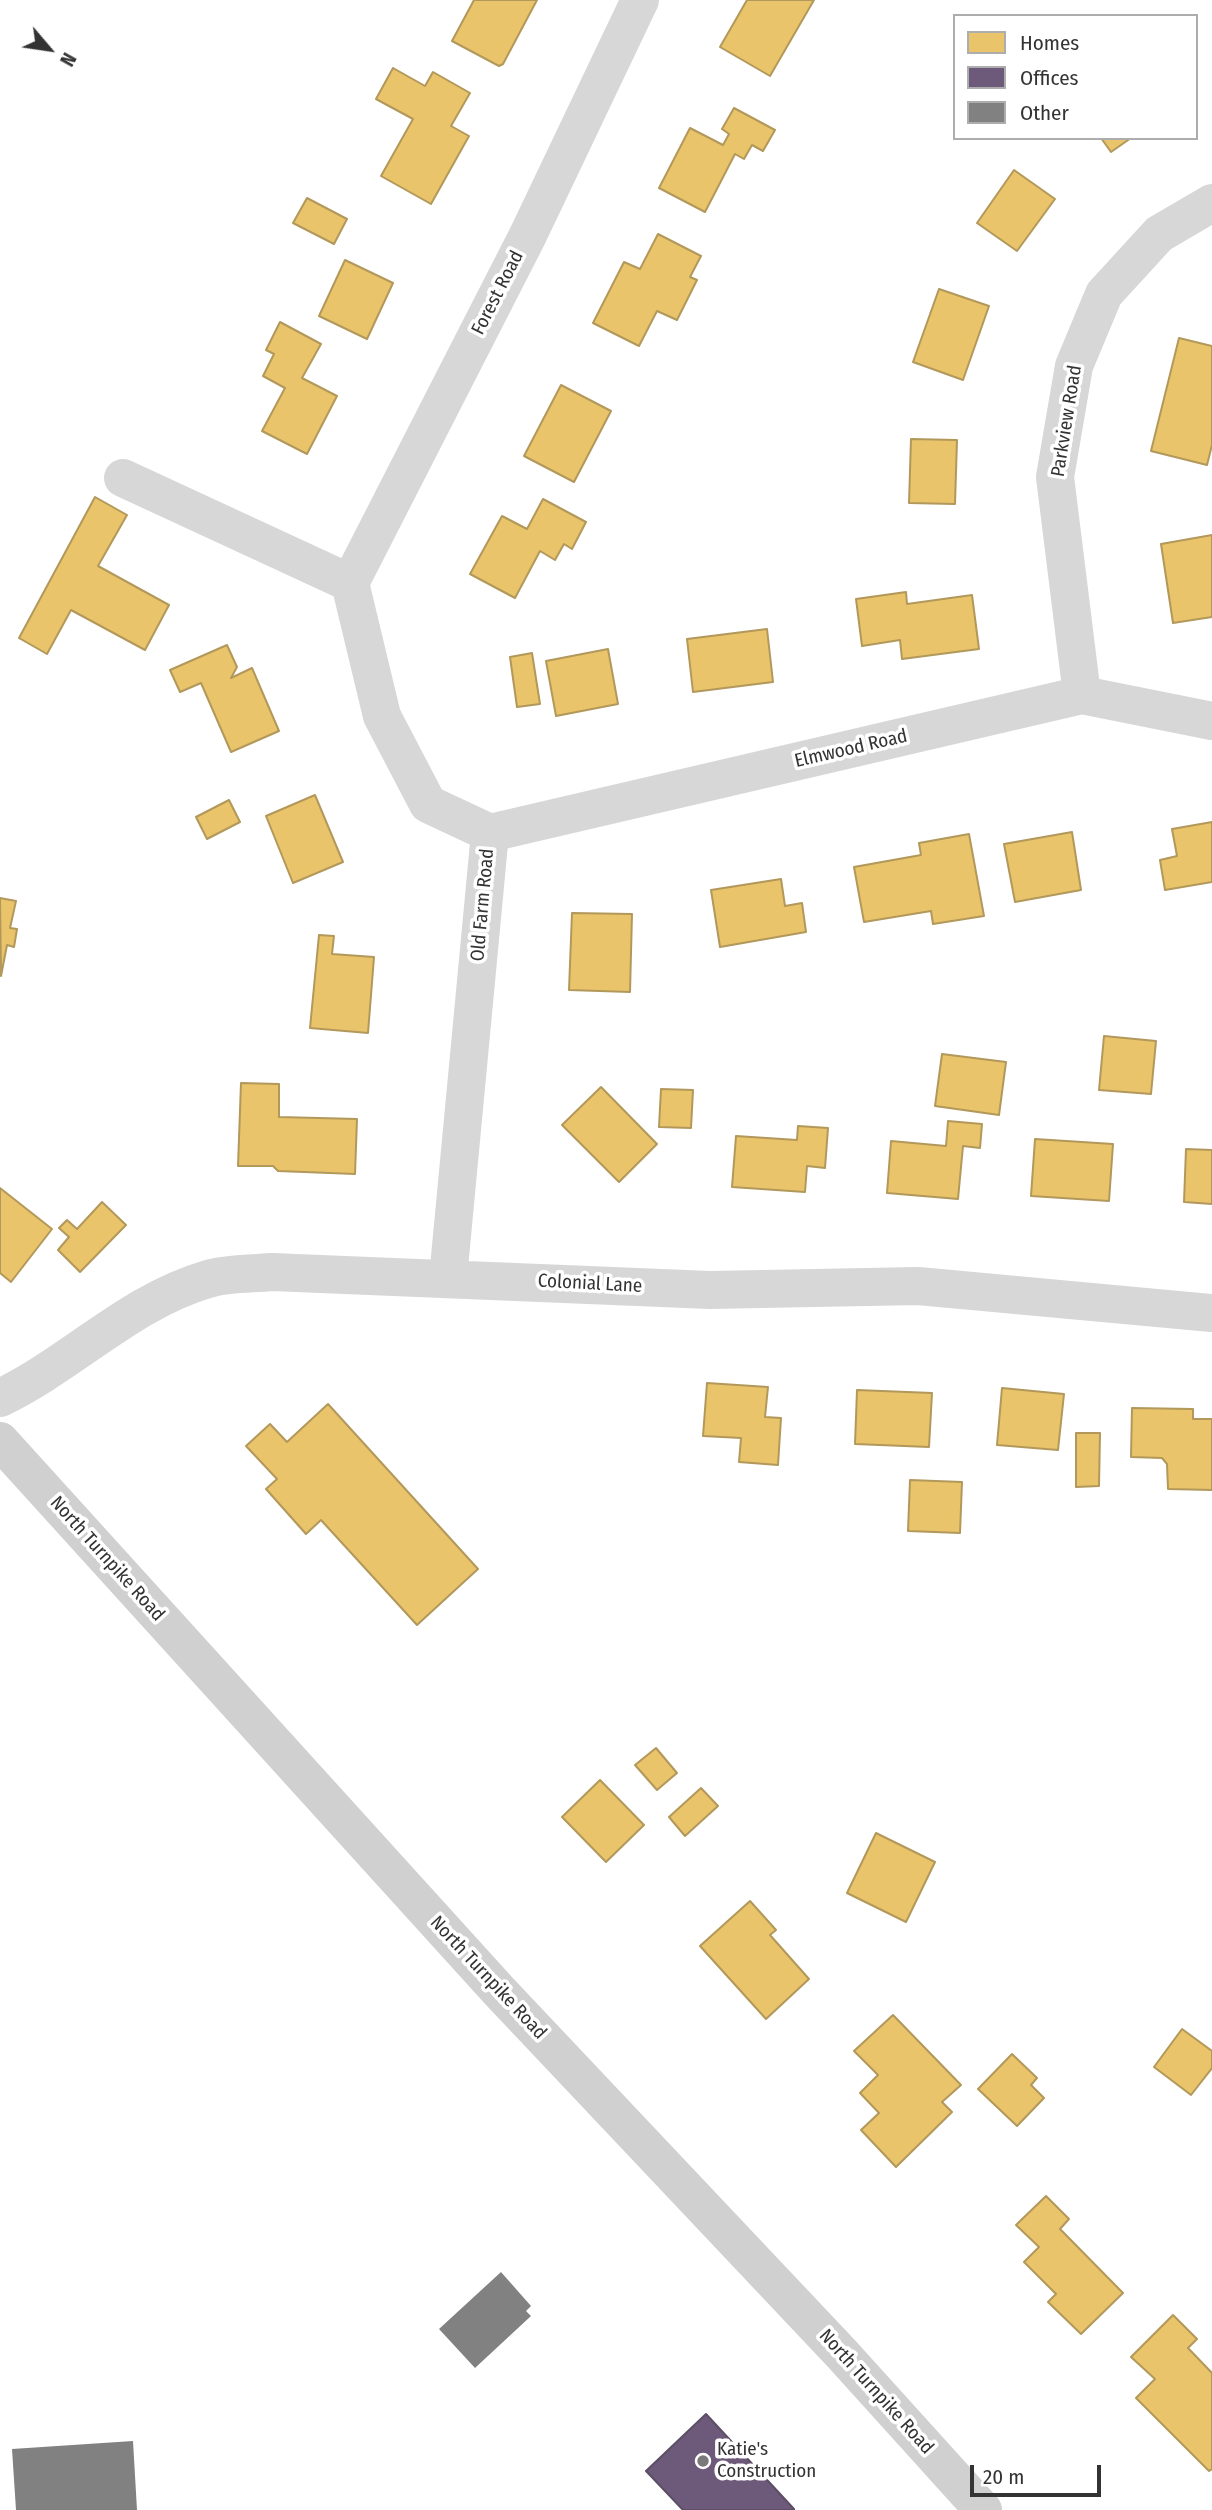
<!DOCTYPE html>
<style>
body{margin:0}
#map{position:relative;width:1212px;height:2510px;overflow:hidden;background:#fff;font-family:"Fira Sans Condensed",sans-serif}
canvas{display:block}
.legend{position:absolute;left:953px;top:14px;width:245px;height:126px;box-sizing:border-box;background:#fff;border:2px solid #adadad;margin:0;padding:9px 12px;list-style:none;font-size:21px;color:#333}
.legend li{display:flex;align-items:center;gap:14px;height:35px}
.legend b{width:35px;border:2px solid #adadad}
.north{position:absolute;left:14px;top:14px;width:70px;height:70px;-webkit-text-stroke:5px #fff;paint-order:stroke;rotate:119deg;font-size:19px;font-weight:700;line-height:28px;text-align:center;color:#333}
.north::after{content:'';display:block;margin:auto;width:24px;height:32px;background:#333;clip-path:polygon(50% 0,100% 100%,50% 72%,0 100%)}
.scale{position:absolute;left:970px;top:2465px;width:131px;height:32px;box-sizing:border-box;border:4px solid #333;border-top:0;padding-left:9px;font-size:21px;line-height:24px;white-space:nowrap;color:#333;-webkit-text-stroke:5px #fff;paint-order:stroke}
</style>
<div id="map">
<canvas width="1212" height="2510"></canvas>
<ul class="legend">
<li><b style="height:19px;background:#e9c46a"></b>Homes</li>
<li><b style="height:19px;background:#6d597a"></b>Offices</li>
<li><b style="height:19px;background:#818181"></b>Other</li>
</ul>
<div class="north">N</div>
<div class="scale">20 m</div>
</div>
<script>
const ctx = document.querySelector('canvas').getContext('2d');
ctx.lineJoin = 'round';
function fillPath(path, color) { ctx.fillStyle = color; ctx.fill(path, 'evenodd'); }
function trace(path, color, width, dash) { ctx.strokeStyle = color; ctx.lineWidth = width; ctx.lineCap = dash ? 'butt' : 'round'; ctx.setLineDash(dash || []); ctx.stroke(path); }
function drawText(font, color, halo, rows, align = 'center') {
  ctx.font = font + ' "Fira Sans Condensed",sans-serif'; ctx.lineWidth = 7; ctx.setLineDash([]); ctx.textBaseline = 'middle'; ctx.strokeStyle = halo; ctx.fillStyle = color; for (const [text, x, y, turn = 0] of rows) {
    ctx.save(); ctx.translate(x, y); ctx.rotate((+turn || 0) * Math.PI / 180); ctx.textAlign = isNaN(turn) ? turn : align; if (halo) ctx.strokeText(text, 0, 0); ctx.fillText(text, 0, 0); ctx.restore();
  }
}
const homes = new Path2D(`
 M 474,0 L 537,0 L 503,64 L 499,66 L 452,41 Z
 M 747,0 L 814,0 L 770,76 L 720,47 Z
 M 393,68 L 425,86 L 433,72 L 470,93 L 451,126 L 469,136 L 431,204 L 381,176 L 413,119 L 376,99 Z
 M 734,108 L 775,130 L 763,151 L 752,145 L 744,159 L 735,154 L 705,212 L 659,188 L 690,128 L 723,145 L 729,134 L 722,129 Z
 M 1101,138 L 1131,138 L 1111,152 Z
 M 1014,170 L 1055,199 L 1017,251 L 977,223 Z
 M 307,198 L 347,219 L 334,244 L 293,223 Z
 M 658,234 L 701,256 L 690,277 L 697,280 L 677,320 L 657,311 L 639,346 L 593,323 L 624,262 L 640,269 Z
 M 345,260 L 393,283 L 367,339 L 319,316 Z
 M 939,289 L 989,306 L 963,380 L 913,362 Z
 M 280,322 L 321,344 L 302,378 L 337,396 L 307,454 L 262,431 L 285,388 L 263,376 L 274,354 L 266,350 Z
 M 1179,338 L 1212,346 L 1212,445 L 1207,465 L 1151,451 Z
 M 561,385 L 611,411 L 574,482 L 524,456 Z
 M 911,439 L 957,440 L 955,504 L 909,503 Z
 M 95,497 L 127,515 L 98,566 L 169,605 L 145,650 L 71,610 L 47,654 L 19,638 Z
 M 543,499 L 586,522 L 572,549 L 564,544 L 555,560 L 540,551 L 515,598 L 470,574 L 502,516 L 527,529 Z
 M 1212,535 L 1212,617 L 1173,623 L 1161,544 Z
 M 906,592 L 907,604 L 972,595 L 979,649 L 902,659 L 900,640 L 862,646 L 856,599 Z
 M 767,629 L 773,682 L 693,692 L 687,639 Z
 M 227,645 L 237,667 L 231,678 L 252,668 L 279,731 L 231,752 L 201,683 L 180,692 L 170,670 Z
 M 608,649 L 618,704 L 556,716 L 546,661 Z
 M 532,653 L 540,704 L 517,707 L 510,657 Z
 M 315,795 L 343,862 L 293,883 L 266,816 Z
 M 229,800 L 240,822 L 207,839 L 196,817 Z
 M 1212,822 L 1212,882 L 1165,890 L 1160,860 L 1177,856 L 1172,829 Z
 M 1072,832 L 1081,890 L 1015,902 L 1004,844 Z
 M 969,834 L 984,916 L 933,924 L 931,911 L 864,922 L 854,867 L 921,855 L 919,843 Z
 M 781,879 L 785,906 L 802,903 L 806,932 L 720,947 L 711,890 Z
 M 0,898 L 16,901 L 10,928 L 17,929 L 14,947 L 7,945 L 1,976 Z
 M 572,913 L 632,914 L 630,992 L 569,990 Z
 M 319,935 L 334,936 L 332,954 L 374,957 L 368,1033 L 310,1028 Z
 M 1104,1036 L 1156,1041 L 1151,1094 L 1099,1090 Z
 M 942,1054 L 1006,1062 L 999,1115 L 935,1106 Z
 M 241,1083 L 279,1084 L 279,1117 L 357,1119 L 355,1174 L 278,1171 L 273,1166 L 238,1166 Z
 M 601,1087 L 657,1144 L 619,1182 L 562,1125 Z
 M 661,1089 L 693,1090 L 691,1128 L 659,1127 Z
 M 948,1121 L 982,1124 L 980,1148 L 963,1146 L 958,1199 L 887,1193 L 891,1141 L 946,1146 Z
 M 798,1126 L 828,1128 L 825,1168 L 807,1166 L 805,1192 L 732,1187 L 736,1136 L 797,1140 Z
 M 1035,1139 L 1113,1144 L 1109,1201 L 1031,1196 Z
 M 1186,1149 L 1212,1150 L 1212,1204 L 1184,1202 Z
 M 0,1188 L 52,1229 L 11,1282 L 0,1273 Z
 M 102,1202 L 126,1225 L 80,1272 L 58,1250 L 69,1237 L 59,1228 L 67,1220 L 77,1229 Z
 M 707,1383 L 768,1387 L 765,1417 L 781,1418 L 778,1465 L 739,1462 L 741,1438 L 703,1436 Z
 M 1002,1388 L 1064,1394 L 1058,1450 L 997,1445 Z
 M 857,1390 L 932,1393 L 929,1447 L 855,1444 Z
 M 328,1404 L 478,1569 L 417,1625 L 321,1520 L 306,1534 L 266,1489 L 277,1479 L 246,1446 L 270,1424 L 287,1442 Z
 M 1132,1408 L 1193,1409 L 1193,1419 L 1212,1419 L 1212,1490 L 1168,1489 L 1167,1464 L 1162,1458 L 1131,1457 Z
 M 1076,1433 L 1100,1433 L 1099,1486 L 1076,1487 Z
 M 910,1480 L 962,1482 L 960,1533 L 908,1531 Z
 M 656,1748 L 677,1773 L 657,1790 L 635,1765 Z
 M 600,1780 L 644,1825 L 606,1862 L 562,1817 Z
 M 701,1788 L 718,1806 L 685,1836 L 669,1817 Z
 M 876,1833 L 935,1862 L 906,1922 L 847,1893 Z
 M 750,1901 L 776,1930 L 770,1935 L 809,1979 L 766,2019 L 700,1946 Z
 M 893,2015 L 961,2085 L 942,2102 L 952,2112 L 896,2167 L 861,2130 L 879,2113 L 860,2093 L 878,2075 L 854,2051 Z
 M 1182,2029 L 1212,2051 L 1212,2068 L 1191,2095 L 1154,2067 Z
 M 1012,2054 L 1037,2078 L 1031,2085 L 1044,2098 L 1017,2126 L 978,2089 Z
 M 1046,2196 L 1069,2219 L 1060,2229 L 1123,2293 L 1081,2334 L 1048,2302 L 1056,2294 L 1024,2262 L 1039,2247 L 1016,2225 Z
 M 1173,2315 L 1197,2339 L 1188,2348 L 1212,2373 L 1212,2469 L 1209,2471 L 1136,2398 L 1155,2379 L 1131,2357 Z`);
fillPath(homes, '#e9c46a');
trace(homes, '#b2985a', 2);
const offices = new Path2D(`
 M 706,2414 L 794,2509 L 794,2510 L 683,2510 L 646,2471 Z`);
fillPath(offices, '#6d597a');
trace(offices, '#5c4e65', 2);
fillPath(new Path2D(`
 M 501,2272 L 531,2306 L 526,2311 L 531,2316 L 475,2368 L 439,2329 Z
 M 133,2441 L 137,2510 L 16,2510 L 12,2449 Z`), '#818181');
trace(new Path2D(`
 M 123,478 L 350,583 L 382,716 L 428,804 L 490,833 L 448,1278
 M 350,583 L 528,235 L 640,0
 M 1082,695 L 1055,477 L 1074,366 L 1104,294 L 1159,234 L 1212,203
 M 490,833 L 1082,695 L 1212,721
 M 0,1398 C 73,1363 129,1302 208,1279 C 228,1273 251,1274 272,1272 L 710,1290 L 918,1286 L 1212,1313`), '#d7d7d7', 38);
trace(new Path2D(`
 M 0,1441 L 499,1991 L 841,2353 L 983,2510`), '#d0d0d0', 38);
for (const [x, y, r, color] of [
 [703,2461,7,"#7a7a7a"]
]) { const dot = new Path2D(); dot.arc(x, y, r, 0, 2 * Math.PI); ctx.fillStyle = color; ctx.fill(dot); trace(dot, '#fff', 2.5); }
drawText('19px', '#333', '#fff', [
 ["Forest Road",498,293,-63],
 ["Parkview Road",1067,421,-81],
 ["Elmwood Road",851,749,-13],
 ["Old Farm Road",483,905,-85],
 ["Colonial Lane",590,1284,3],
 ["North Turnpike Road",107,1559,48],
 ["North Turnpike Road",488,1978,47],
 ["North Turnpike Road",876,2392,48]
]);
drawText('19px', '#333', '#fff', [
 ["Katie's",717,2450],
 ["Construction",717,2472]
], 'left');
</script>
